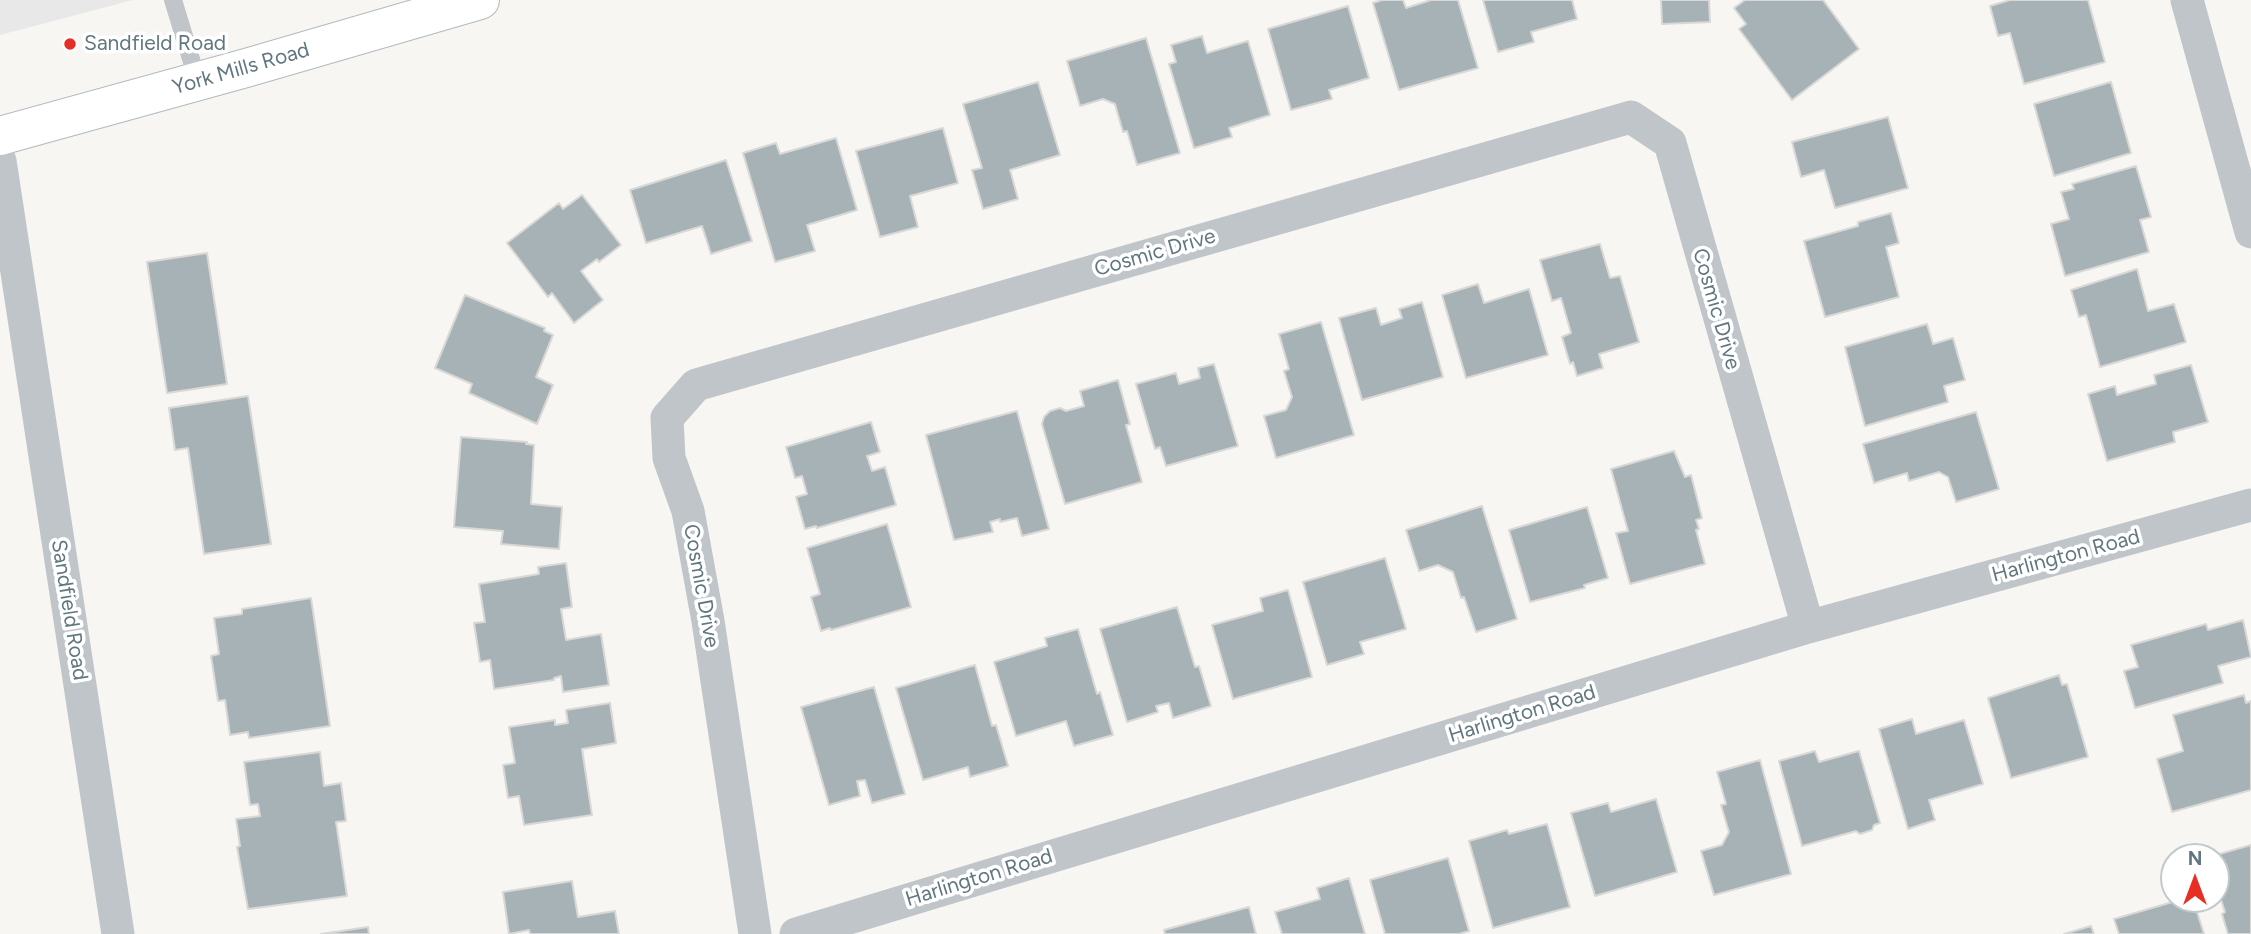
<!DOCTYPE html>
<style>
body{margin:0}
#map{position:relative;width:2251px;height:934px;overflow:hidden;background:#f7f6f3;font-family:Figtree,sans-serif}
canvas{display:block}
.north{position:absolute;left:2160px;top:843px;width:70px;height:70px;box-sizing:border-box;background:#fff;border:2px solid #c0c9cc;border-radius:50%;rotate:0deg;font-size:19px;font-weight:700;line-height:28px;text-align:center;color:#61777f}
.north::after{content:'';display:block;margin:auto;width:24px;height:32px;background:#e72e23;clip-path:polygon(50% 0,100% 100%,50% 72%,0 100%)}
</style>
<div id="map">
<canvas width="2251" height="934"></canvas>
<div class="north">N</div>
</div>
<script>
const ctx = document.querySelector('canvas').getContext('2d');
ctx.lineJoin = 'round';
function fillPath(path, color) { ctx.fillStyle = color; ctx.fill(path, 'evenodd'); }
function trace(path, color, width, dash) { ctx.strokeStyle = color; ctx.lineWidth = width; ctx.lineCap = dash ? 'butt' : 'round'; ctx.setLineDash(dash || []); ctx.stroke(path); }
function drawText(font, color, halo, rows, align = 'center') {
  ctx.font = font + ' Figtree,sans-serif'; ctx.lineWidth = 7; ctx.setLineDash([]); ctx.textBaseline = 'middle'; ctx.strokeStyle = halo; ctx.fillStyle = color; for (const [text, x, y, turn = 0] of rows) {
    ctx.save(); ctx.translate(x, y); ctx.rotate((+turn || 0) * Math.PI / 180); ctx.textAlign = isNaN(turn) ? turn : align; if (halo) ctx.strokeText(text, 0, 0); ctx.fillText(text, 0, 0); ctx.restore();
  }
}
fillPath(new Path2D(`
 M 0,0 L 133,0 L 0,35 Z`), '#e7e8e7');
const building = new Path2D(`
 M 1382,0 L 1403,0 L 1406,8 L 1431,0 L 1458,0 L 1478,68 L 1399,90 L 1373,3 Z
 M 1483,0 L 1572,0 L 1577,19 L 1531,32 L 1534,42 L 1498,52 Z
 M 1661,0 L 1709,0 L 1710,22 L 1662,24 Z
 M 1745,0 L 1823,0 L 1859,49 L 1792,100 L 1739,29 L 1746,24 L 1734,8 Z
 M 2010,0 L 2088,0 L 2105,62 L 2024,84 L 2010,33 L 1998,36 L 1990,6 Z
 M 1348,6 L 1369,78 L 1329,90 L 1332,99 L 1291,110 L 1268,29 Z
 M 1202,36 L 1207,53 L 1248,41 L 1270,115 L 1229,128 L 1232,137 L 1194,148 L 1169,64 L 1176,62 L 1171,45 Z
 M 1146,38 L 1180,153 L 1137,165 L 1127,131 L 1123,132 L 1115,104 L 1103,99 L 1080,106 L 1067,61 Z
 M 1038,82 L 1060,155 L 1010,170 L 1018,199 L 983,209 L 972,170 L 982,168 L 963,104 Z
 M 2111,82 L 2131,153 L 2054,176 L 2034,104 Z
 M 1888,117 L 1908,188 L 1835,208 L 1824,170 L 1801,177 L 1792,142 Z
 M 943,128 L 958,183 L 910,196 L 918,227 L 880,237 L 856,151 Z
 M 836,138 L 857,210 L 807,225 L 815,251 L 775,262 L 743,153 L 776,143 L 780,154 Z
 M 726,160 L 752,241 L 711,254 L 702,226 L 646,243 L 630,190 Z
 M 2136,166 L 2151,217 L 2140,220 L 2149,252 L 2065,276 L 2051,224 L 2069,219 L 2061,192 L 2074,189 L 2072,184 Z
 M 582,195 L 621,245 L 599,262 L 597,259 L 581,271 L 603,300 L 574,323 L 552,293 L 548,297 L 507,243 L 559,203 L 563,209 Z
 M 1891,213 L 1899,243 L 1886,247 L 1899,297 L 1825,317 L 1804,241 L 1858,226 L 1858,222 Z
 M 1600,244 L 1610,278 L 1620,276 L 1639,342 L 1599,354 L 1603,368 L 1577,376 L 1573,362 L 1570,364 L 1562,337 L 1571,333 L 1561,298 L 1552,301 L 1540,260 Z
 M 207,253 L 227,384 L 167,393 L 147,262 Z
 M 2137,269 L 2148,311 L 2174,304 L 2186,342 L 2100,367 L 2086,315 L 2079,317 L 2071,290 Z
 M 1478,284 L 1484,303 L 1529,289 L 1548,355 L 1466,378 L 1442,295 Z
 M 465,295 L 545,328 L 544,331 L 553,335 L 536,377 L 553,385 L 537,424 L 469,393 L 472,384 L 435,368 Z
 M 1422,302 L 1443,377 L 1362,400 L 1339,318 L 1376,308 L 1381,325 L 1402,318 L 1399,309 Z
 M 1321,322 L 1354,435 L 1276,458 L 1264,416 L 1286,410 L 1292,397 L 1284,371 L 1289,369 L 1279,334 Z
 M 1927,324 L 1933,344 L 1953,338 L 1965,380 L 1944,386 L 1948,402 L 1865,426 L 1845,347 Z
 M 1214,364 L 1238,446 L 1166,466 L 1160,447 L 1155,449 L 1136,384 L 1176,373 L 1179,384 L 1200,378 L 1198,368 Z
 M 2191,365 L 2208,422 L 2173,432 L 2175,442 L 2107,461 L 2088,394 L 2115,386 L 2117,395 L 2156,384 L 2154,375 Z
 M 1118,380 L 1130,424 L 1126,425 L 1142,482 L 1065,504 L 1042,424 L 1044,417 L 1050,411 L 1060,408 L 1066,411 L 1084,406 L 1080,391 Z
 M 248,396 L 271,544 L 204,554 L 188,448 L 175,450 L 169,408 Z
 M 1017,411 L 1049,529 L 1022,536 L 1017,518 L 1000,522 L 1000,519 L 990,522 L 993,532 L 954,540 L 926,435 Z
 M 1976,412 L 1999,489 L 1956,502 L 1948,477 L 1939,472 L 1909,481 L 1907,473 L 1874,483 L 1863,444 Z
 M 871,422 L 880,452 L 867,456 L 872,471 L 885,467 L 896,505 L 817,528 L 816,526 L 805,529 L 796,497 L 807,494 L 802,476 L 795,478 L 786,447 Z
 M 461,437 L 527,442 L 526,444 L 534,445 L 531,504 L 562,507 L 559,549 L 501,544 L 503,531 L 454,527 Z
 M 1674,451 L 1685,477 L 1691,475 L 1702,518 L 1696,520 L 1699,529 L 1696,530 L 1705,564 L 1630,584 L 1616,533 L 1628,531 L 1611,469 Z
 M 1482,506 L 1517,619 L 1476,632 L 1464,597 L 1461,598 L 1453,572 L 1438,565 L 1419,571 L 1406,530 Z
 M 1587,507 L 1608,578 L 1584,585 L 1585,588 L 1530,602 L 1509,530 Z
 M 887,524 L 911,607 L 831,630 L 830,628 L 821,631 L 811,597 L 820,594 L 807,548 Z
 M 1385,558 L 1406,629 L 1360,642 L 1364,654 L 1327,665 L 1303,582 Z
 M 566,563 L 572,607 L 561,609 L 566,640 L 601,634 L 609,685 L 563,692 L 561,676 L 554,678 L 554,680 L 494,689 L 490,660 L 480,662 L 474,623 L 485,622 L 479,584 L 539,574 L 538,567 Z
 M 1288,590 L 1312,677 L 1233,699 L 1212,625 L 1263,611 L 1260,598 Z
 M 311,598 L 330,726 L 249,738 L 248,732 L 230,735 L 225,700 L 218,701 L 211,656 L 219,654 L 214,618 L 242,614 L 242,609 Z
 M 1177,607 L 1195,667 L 1199,666 L 1211,706 L 1173,718 L 1169,703 L 1156,706 L 1158,712 L 1127,722 L 1100,629 Z
 M 2243,620 L 2251,657 L 2218,666 L 2223,683 L 2135,708 L 2124,671 L 2138,667 L 2131,645 L 2206,624 L 2208,630 Z
 M 1078,629 L 1097,694 L 1100,692 L 1113,735 L 1074,746 L 1066,721 L 1016,736 L 994,662 L 1047,646 L 1045,638 Z
 M 975,665 L 992,726 L 996,725 L 1008,766 L 970,777 L 968,767 L 923,780 L 896,688 Z
 M 2059,675 L 2062,685 L 2067,684 L 2088,757 L 2011,778 L 1988,698 Z
 M 874,687 L 905,794 L 872,803 L 865,780 L 857,781 L 860,796 L 829,805 L 801,707 Z
 M 2244,695 L 2246,703 L 2251,701 L 2251,790 L 2172,812 L 2157,759 L 2183,751 L 2173,715 Z
 M 610,703 L 616,743 L 582,749 L 592,815 L 524,825 L 519,796 L 508,798 L 503,765 L 515,763 L 509,727 L 555,720 L 555,725 L 568,723 L 566,710 Z
 M 1912,719 L 1916,734 L 1964,720 L 1983,784 L 1929,800 L 1935,820 L 1908,829 L 1879,729 Z
 M 1815,751 L 1819,762 L 1859,751 L 1880,823 L 1874,825 L 1872,830 L 1860,834 L 1856,831 L 1802,846 L 1779,761 Z
 M 320,752 L 324,786 L 341,783 L 346,821 L 336,822 L 347,896 L 248,909 L 237,847 L 240,846 L 236,819 L 260,816 L 258,804 L 250,805 L 244,762 Z
 M 1760,760 L 1791,874 L 1714,895 L 1701,851 L 1722,845 L 1729,832 L 1721,805 L 1726,804 L 1717,772 Z
 M 1656,799 L 1677,872 L 1595,896 L 1571,813 L 1608,803 L 1611,812 Z
 M 1547,824 L 1570,907 L 1493,928 L 1469,841 L 1507,830 L 1509,834 Z
 M 2251,845 L 2251,934 L 2228,934 L 2222,914 L 2225,912 L 2216,884 L 2216,857 L 2209,857 Z
 M 1448,858 L 1469,931 L 1459,934 L 1385,934 L 1370,880 Z
 M 1349,878 L 1365,934 L 1282,934 L 1275,912 L 1320,899 L 1317,888 Z
 M 572,881 L 578,917 L 615,911 L 619,934 L 530,934 L 529,930 L 509,934 L 503,892 Z
 M 2183,899 L 2193,899 L 2204,934 L 2119,934 L 2114,919 Z
 M 1249,907 L 1256,934 L 1165,934 L 1164,930 Z
 M 2091,926 L 2094,934 L 2064,934 Z
 M 368,927 L 369,934 L 321,934 Z`);
fillPath(building, '#a6b2b5');
trace(building, '#d8d8d6', 2);
const secondary = new Path2D(`
 M 0,136 L 246,68 L 480,0`);
trace(secondary, '#b2b9bc', 40);
trace(new Path2D(`
 M 173,0 L 198,82`), '#bfc5c8', 18);
trace(new Path2D(`
 M 2187,0 L 2251,232
 M 0,161 L 118,934
 M 755,934 L 708,621 L 688,511 L 669,458 L 667,418 L 696,385 L 1631,117 L 1670,143 L 1808,627
 M 796,934 L 1808,627 L 2251,505`), '#bfc5c8', 33);
trace(secondary, '#fff', 38);
for (const [x, y, r, color] of [
 [70,44,7,"#e72e23"]
]) { const dot = new Path2D(); dot.arc(x, y, r, 0, 2 * Math.PI); ctx.fillStyle = color; ctx.fill(dot); trace(dot, '#fff', 2.5); }
drawText('21px', '#61777f', '#fff', [
 ["Sandfield Road",84,44]
], 'left');
drawText('21px', '#61777f', '#fff', [
 ["York Mills Road",241,69,-16],
 ["Cosmic Drive",1155,253,-16],
 ["Cosmic Drive",1716,309,74],
 ["Harlington Road",2066,556,-15],
 ["Cosmic Drive",701,586,80],
 ["Sandfield Road",69,610,81],
 ["Harlington Road",1522,714,-17],
 ["Harlington Road",979,878,-17]
]);
</script>
